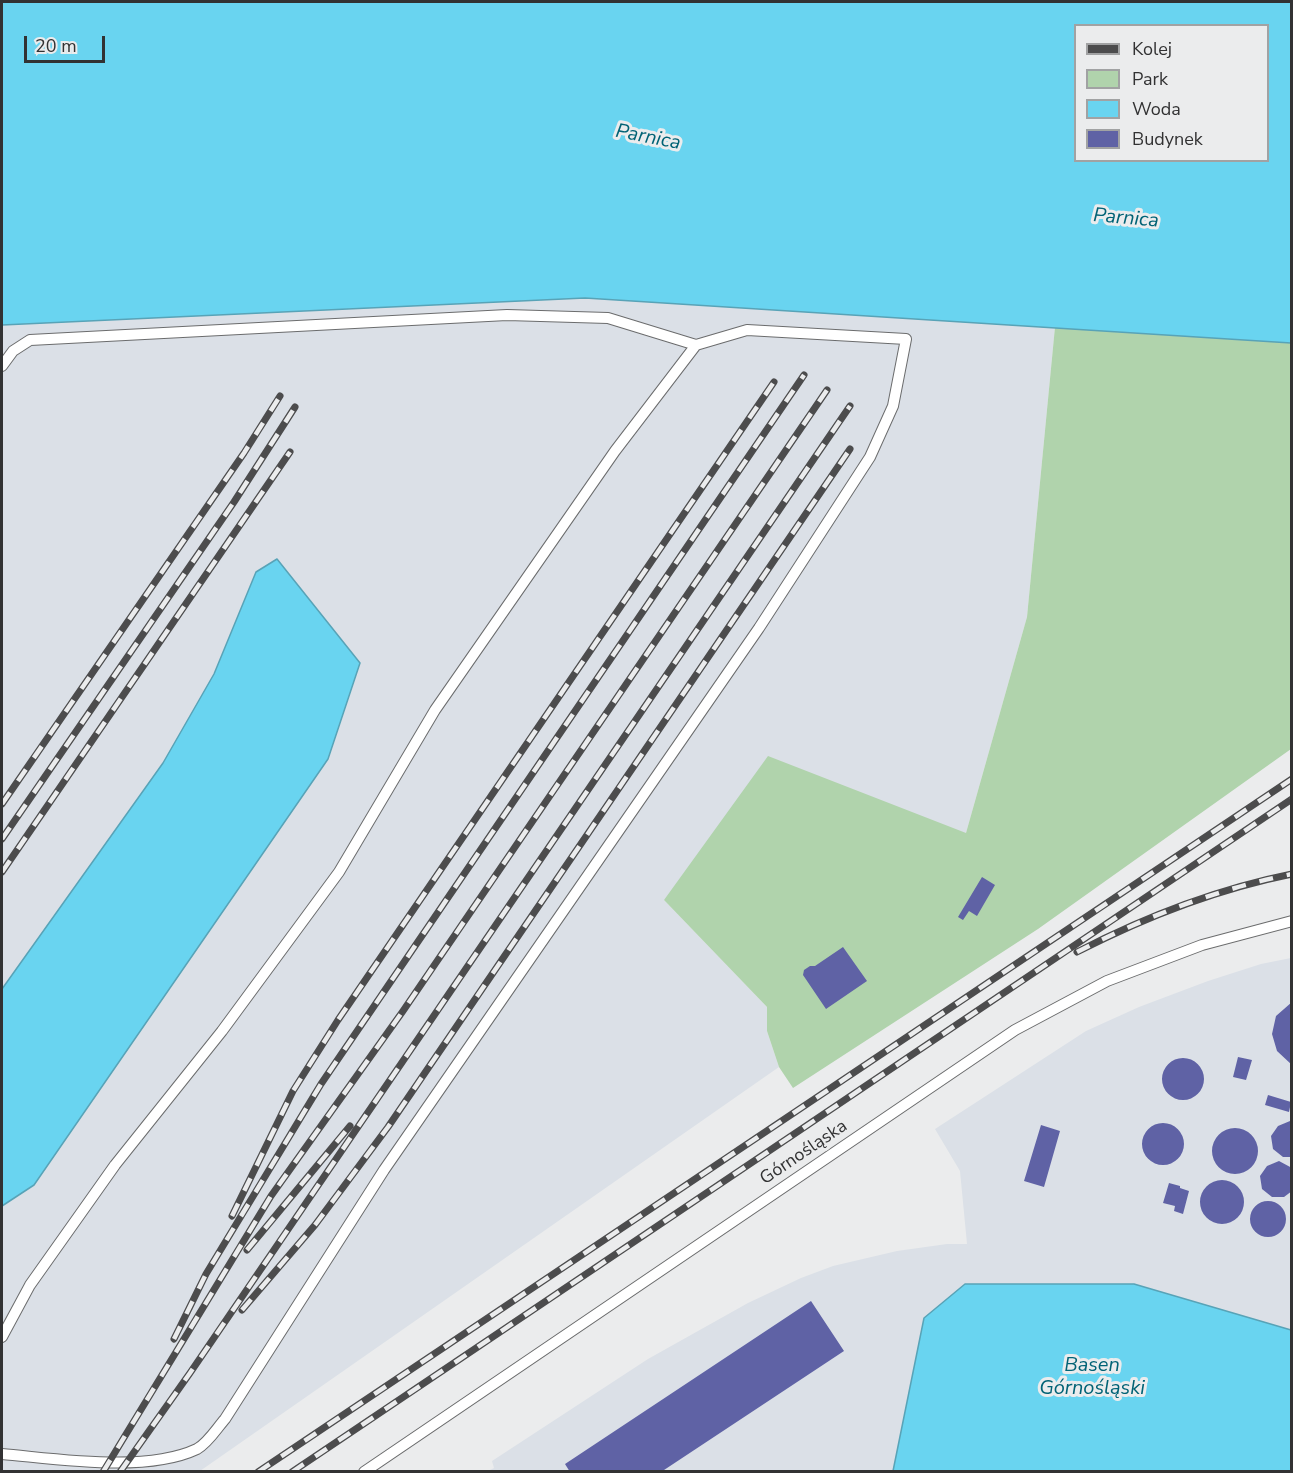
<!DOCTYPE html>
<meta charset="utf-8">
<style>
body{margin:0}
#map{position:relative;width:1293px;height:1473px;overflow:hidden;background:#ebeced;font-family:"Nunito Sans",sans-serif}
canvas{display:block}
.frame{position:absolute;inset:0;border:3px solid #323233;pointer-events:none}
.legend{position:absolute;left:1074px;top:24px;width:195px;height:138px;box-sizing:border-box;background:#ebeced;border:2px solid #a1a2a3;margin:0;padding:8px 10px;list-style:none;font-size:18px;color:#323233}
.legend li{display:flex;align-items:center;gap:12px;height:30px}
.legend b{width:30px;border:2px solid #a1a2a3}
.scale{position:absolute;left:24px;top:36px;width:81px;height:27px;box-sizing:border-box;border:3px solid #323233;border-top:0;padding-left:8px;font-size:18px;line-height:21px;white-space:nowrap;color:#323233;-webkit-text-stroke:4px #ebeced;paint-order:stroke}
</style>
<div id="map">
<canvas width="1293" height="1473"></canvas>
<div class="frame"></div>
<ul class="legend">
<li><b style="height:8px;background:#4c4c4d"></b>Kolej</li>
<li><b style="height:16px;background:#b0d3ac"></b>Park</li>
<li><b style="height:16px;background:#69d4f0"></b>Woda</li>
<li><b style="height:16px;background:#5f62a5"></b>Budynek</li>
</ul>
<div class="scale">20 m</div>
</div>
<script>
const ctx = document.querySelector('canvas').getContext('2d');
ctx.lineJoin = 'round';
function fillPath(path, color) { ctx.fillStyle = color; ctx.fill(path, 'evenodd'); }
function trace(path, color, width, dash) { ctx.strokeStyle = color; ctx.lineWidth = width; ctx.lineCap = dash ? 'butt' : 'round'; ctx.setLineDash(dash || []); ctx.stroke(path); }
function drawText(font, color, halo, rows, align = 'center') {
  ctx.font = font + ' "Nunito Sans",sans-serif'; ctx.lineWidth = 6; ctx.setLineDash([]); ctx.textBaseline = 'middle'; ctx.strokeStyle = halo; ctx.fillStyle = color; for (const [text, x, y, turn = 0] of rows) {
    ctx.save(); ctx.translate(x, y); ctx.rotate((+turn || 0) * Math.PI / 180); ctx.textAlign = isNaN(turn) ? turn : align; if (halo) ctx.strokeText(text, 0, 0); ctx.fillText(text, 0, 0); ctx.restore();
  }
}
fillPath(new Path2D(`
 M 585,298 L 1055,327 L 1027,617 L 966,833 L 664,900 L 767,1007 L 767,1031 L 779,1067 L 200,1471 L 2,1471 L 2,325 Z
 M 1291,958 L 1291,1330 L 1134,1284 L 924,1318 L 893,1471 L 486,1472 L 494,1468 L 492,1461 L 648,1359 L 748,1303 L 801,1278 L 833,1266 L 897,1251 L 947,1244 L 967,1244 L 960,1171 L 935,1129 L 1086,1031 L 1139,1007 L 1208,981 L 1261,964 Z`), '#dbe0e7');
fillPath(new Path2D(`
 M 1055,327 L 1291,343 L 1291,749 L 1038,929 L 793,1088 L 779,1067 L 767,1031 L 767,1007 L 664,900 L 768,756 L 966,833 L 1027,617 Z`), '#b0d3ac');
const water = new Path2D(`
 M 2,2 L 1291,2 L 1291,343 L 585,298 L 2,325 ZM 1076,26 L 1268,26 L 1268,160 L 1076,160 Z
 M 277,559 L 360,663 L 328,759 L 34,1185 L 2,1206 L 2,989 L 163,763 L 214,674 L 256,572 Z
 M 965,1284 L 1134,1284 L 1291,1330 L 1291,1471 L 893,1471 L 924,1318 Z`);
fillPath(water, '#69d4f0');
trace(water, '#58a3b7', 1.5);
fillPath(new Path2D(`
 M 982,877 L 995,885 L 977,916 L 969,911 L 963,920 L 958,917 Z
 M 843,947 L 867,981 L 826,1009 L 803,975 L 804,970 L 810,966 L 815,966 Z
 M 1292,1002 L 1292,1065 L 1277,1051 L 1272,1034 L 1276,1016 Z
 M 1238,1057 L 1252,1060 L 1246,1080 L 1233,1077 Z
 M1162 1079a21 21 0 1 1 42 0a21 21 0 1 1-42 0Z
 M 1268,1095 L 1291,1102 L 1289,1112 L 1265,1105 Z
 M 1290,1121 L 1292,1122 L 1292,1157 L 1283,1157 L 1273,1149 L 1271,1136 L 1278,1126 Z
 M1142 1144a21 21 0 1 1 42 0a21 21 0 1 1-42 0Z
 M 1041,1125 L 1060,1131 L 1044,1187 L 1024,1181 Z
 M1212 1151a23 23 0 1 1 46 0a23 23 0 1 1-46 0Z
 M 1279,1161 L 1292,1168 L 1292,1191 L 1284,1197 L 1272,1197 L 1262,1189 L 1260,1176 L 1267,1166 Z
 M1200 1202a22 22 0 1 1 44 0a22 22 0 1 1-44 0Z
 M 1169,1183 L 1180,1186 L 1180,1188 L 1189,1191 L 1183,1214 L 1174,1211 L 1175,1206 L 1163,1203 Z
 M1250 1219a18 18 0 1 1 36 0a18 18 0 1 1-36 0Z
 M 811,1301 L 844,1351 L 661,1472 L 570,1472 L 565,1464 Z`), '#5f62a5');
const service = new Path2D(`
 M 2,366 L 13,351 L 30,340 L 507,315 L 608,318 L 696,345
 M 2,1337 L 30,1285 L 115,1165 L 222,1031 L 339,872 L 435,710 L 615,451 L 696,345 L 747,330 L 906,339 L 893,406 L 870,457 L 759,628 L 384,1170 L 225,1419 C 217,1428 208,1443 197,1449 C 146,1473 59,1459 2,1454
 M 364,1472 L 1015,1030 L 1107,981 L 1202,945 L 1292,921`);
trace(service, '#6b6c6d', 12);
trace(service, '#fff', 10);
const rail = new Path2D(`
 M 2,804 L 244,453 L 280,396
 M 2,839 L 234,502 L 295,407
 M 2,872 L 290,452
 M 1077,952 C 1145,917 1217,889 1292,874
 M 232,1216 L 293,1091 L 338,1020 L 774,382
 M 247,1250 L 350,1126
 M 242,1310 L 315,1225 L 388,1127 L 850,449
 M 174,1339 L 206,1274 L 321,1084 L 804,375
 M 103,1472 L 271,1196 L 403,1011 L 827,390
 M 120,1472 L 190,1373 L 850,406
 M 258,1472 L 1292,779
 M 292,1472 L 1292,799`);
trace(rail, '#4c4c4d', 7);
trace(rail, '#ebeced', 4.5, [14]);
drawText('18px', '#323233', '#ebeced', [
 ["Górnośląska",804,1153,-34]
]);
drawText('italic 20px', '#016275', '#ebeced', [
 ["Parnica",648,138,11],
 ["Parnica",1126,219,5],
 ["Basen",1092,1366],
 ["Górnośląski",1092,1389]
]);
</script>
